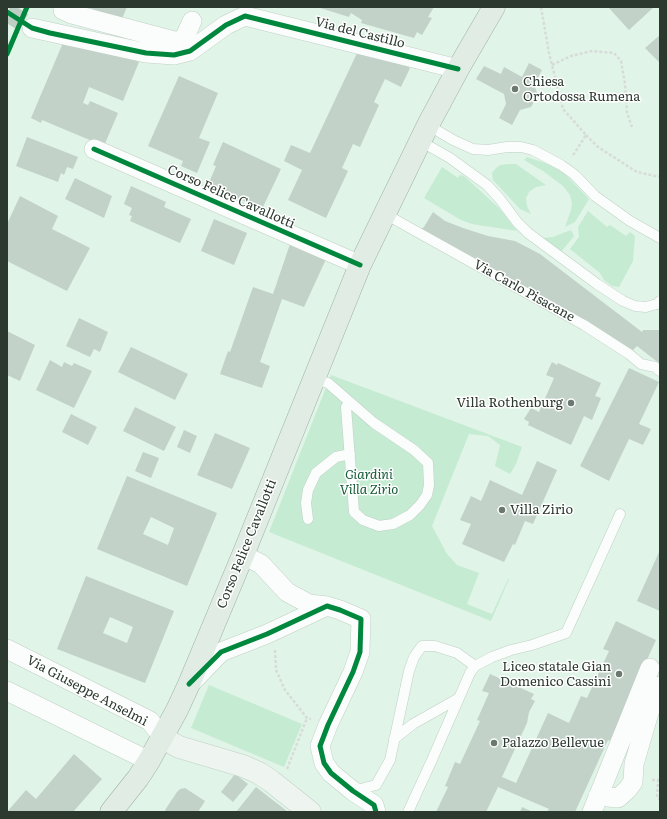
<!DOCTYPE html>
<style>
body{margin:0}
#map{position:relative;width:667px;height:819px;overflow:hidden;background:#e0f4e7;font-family:Literata,serif}
canvas{display:block}
.frame{position:absolute;inset:0;border:8px solid #2b392f;pointer-events:none}
</style>
<div id="map">
<canvas width="667" height="819"></canvas>
<div class="frame"></div>
</div>
<script>
const c = document.querySelector('canvas').getContext('2d');
c.lineJoin = 'round';
function paint(path, color) {
  c.fillStyle = color;
  c.fill(path, 'evenodd');
}
function poly(rows) {
  const path = new Path2D();
  for (const r of rows) {
    path.moveTo(r[0], r[1]);
    for (let i = 2; i < r.length; i += 2) path.lineTo(r[i], r[i + 1]);
  }
  return path;
}
function strokePath(path, color, width, dash) {
  c.strokeStyle = color;
  c.lineWidth = width;
  c.lineCap = dash ? 'butt' : 'round';
  c.setLineDash(dash || []);
  c.stroke(path);
}
function drawText(font, color, halo, rows, align = 'center') {
  c.font = font + ' Literata,serif';
  c.lineWidth = 3;
  c.setLineDash([]);
  c.textBaseline = 'middle';
  c.strokeStyle = halo;
  c.fillStyle = color;
  for (const [text, x, y, turn = 0] of rows) {
    c.save();
    c.translate(x, y);
    c.rotate((+turn || 0) * Math.PI / 180);
    c.textAlign = isNaN(turn) ? turn : align;
    if (halo) c.strokeText(text, 0, 0);
    c.fillText(text, 0, 0);
    c.restore();
  }
}
paint(poly([
 [527,157,554,166,563,172,589,199,575,222,565,227,571,210,572,203,570,195,563,186,543,171,524,160],
 [509,164,516,164,546,185,536,187,529,192,526,198,527,206,531,214,520,209,493,180,492,173,496,168,500,165],
 [442,167,458,178,460,175,464,176,500,209,517,231,472,224,461,220,424,198],
 [588,211,607,227,610,225,626,236,630,232,635,236,633,261,619,287,612,286,604,280,600,273,570,249,579,237,578,227],
 [571,230,574,236,561,252,541,238,553,237],
 [331,375,522,447,516,464,510,474,495,466,500,445,488,436,469,434,432,526,447,554,457,565,479,573,467,604,492,614,508,579,509,579,491,621,269,532],
 [209,685,302,724,284,767,191,728]
]), '#c5ebd2');
paint(poly([
 [88,7,127,7,121,21],
 [317,7,434,7,428,17,432,18,422,35,417,32,414,38,361,23,362,20,351,13,349,17],
 [608,7,654,7,629,30],
 [660,35,660,63,645,48],
 [65,38,98,45,139,62,123,101,89,87,83,103,88,105,90,101,118,113,104,146,42,120,41,123,31,118],
 [358,51,406,65,410,68,401,87,385,79,374,102,379,105,360,147,353,144,342,168,348,171,326,218,288,200,302,170,284,161,291,145,310,153],
 [529,63,542,70,534,85,538,95,531,107,520,110,512,125,499,118,506,104,504,94,476,79,484,66,501,74,504,67,522,77],
 [179,76,218,93,199,138,210,142,197,173,181,166,183,161,148,146],
 [27,137,78,157,73,169,67,167,64,175,61,173,58,182,16,166],
 [223,142,281,169,263,207,249,201,248,203,208,185,216,166,213,165],
 [75,178,112,196,104,218,65,199],
 [131,186,166,202,164,207,191,219,180,243,130,221,132,216,129,215,132,208,124,204],
 [20,196,58,216,52,229,90,248,67,291,7,261,7,224],
 [433,212,445,221,463,228,488,236,515,241,540,254,642,332,643,330,660,330,660,364,637,346,632,351,421,229,424,227],
 [214,219,247,233,234,265,201,251],
 [290,244,327,257,304,307,282,299,260,362,270,366,262,388,220,374,228,351,230,352,253,287,273,294],
 [79,318,108,332,100,352,94,349,90,357,66,346],
 [7,331,35,345,20,381,7,375],
 [131,347,188,374,175,400,118,372],
 [50,360,62,367,64,362,72,366,74,363,92,371,74,408,36,390],
 [552,362,557,365,558,363,601,383,595,396,601,398,592,420,584,416,571,445,528,425,529,422,524,419,531,408,539,412,554,378,546,375],
 [629,368,659,382,639,424,651,429,643,445,629,439,609,481,580,466],
 [135,407,176,427,164,451,123,431],
 [71,414,97,427,88,445,62,432],
 [184,430,197,436,190,453,177,447],
 [215,433,250,448,232,489,197,475],
 [143,452,159,458,151,478,135,471],
 [537,461,557,470,533,524,525,521,515,545,513,544,504,562,462,544,471,524,460,520,471,496,481,501,490,480,522,495],
 [127,476,217,513,187,586,97,549],
 [151,517,174,528,168,545,143,534],
 [660,550,660,611,637,601],
 [86,576,174,611,145,683,57,649],
 [110,617,133,627,127,643,103,633],
 [616,621,656,640,610,741,608,740,575,812,547,812,549,809,498,787,486,812,436,812,448,787,445,786,455,762,460,764,480,721,477,720,489,693,482,691,490,674,534,694,531,699,535,701,529,712,527,723,502,777,516,783,548,713,569,723,581,696,587,698,609,651,603,649],
 [74,754,102,779,73,812,7,812,26,790,36,799],
 [235,774,248,784,233,802,221,792],
 [256,787,283,808,288,812,236,812],
 [185,788,205,801,198,812,167,812,165,810,177,792,180,789],
 [522,807,533,812,520,812]
]), '#c2d2c8');
strokePath(poly([
 [7,12,32,28]
]), '#bccfc2', 19, [19, 10]);
const lane = poly([
 [428,125,453,140,473,149,488,150,507,147,521,147,533,150,561,165,575,175,595,196,630,221,660,238],
 [420,141,450,158,487,185,499,198,517,222,528,233,597,284,623,301,635,306,646,307,657,304,660,301],
 [385,214,584,325,629,354,641,364,655,367,660,371],
 [314,379,328,383,374,423,414,450,428,463,429,485,427,495,420,505,410,515,393,524,379,526,363,520,354,512,346,407,350,402],
 [308,519,306,503,308,490,316,473,336,457,350,454],
 [394,739,413,724,459,698,470,673,475,666,492,657,511,650,532,645,566,633,620,514],
 [353,791,376,785,390,760,409,671,414,657,422,646,435,646,457,653,475,666],
 [408,812,431,762,459,698]
]);
const street = poly([
 [63,7,63,10,72,14,178,42,185,37,192,21],
 [32,28,146,53,174,55,190,51,226,25,245,16,458,69],
 [94,149,360,265],
 [243,555,261,564,287,592,309,604,327,606],
 [7,649,150,721,163,738],
 [192,682,221,652,267,634,327,606,340,610,361,619,360,652,353,672,328,725,320,746,324,763,331,773,353,791,374,805,376,812],
 [7,691,149,761],
 [598,796,618,798,627,790,633,782,634,764,651,706,660,686],
 [592,812,650,668]
]);
const secondary = poly([
 [163,738,179,747,243,766,259,773,271,781,310,812]
]);
const primary = poly([
 [111,812,138,778,149,761,177,710,189,684,243,555,360,265,428,125,458,69,494,7]
]);
strokePath(lane, '#c0d0c6', 11);
strokePath(street, '#c0d0c6', 20);
strokePath(secondary, '#c0d0c6', 23);
strokePath(primary, '#9db3a5', 23);
strokePath(poly([
 [541,7,549,53,563,109,586,135,572,157],
 [552,65,571,56,592,51,614,53,621,61,625,84,627,113,632,127],
 [586,135,598,147,637,172,660,177],
 [275,650,276,670,285,690,307,718,311,719],
 [287,769,307,718],
 [652,780,658,780,657,798,660,799]
]), '#d7dcd9', 2.5, [3, 2]);
strokePath(lane, '#fafdfb', 10);
strokePath(street, '#fafdfb', 19);
strokePath(secondary, '#eef4f0', 22);
strokePath(primary, '#e1ece5', 22);
strokePath(poly([
 [7,12,32,28,50,33,146,53,174,55,190,51,226,25,245,16,458,69],
 [7,54,27,7],
 [94,149,360,265],
 [189,684,221,652,267,634,327,606,340,610,361,619,360,652,353,672,328,725,320,746,324,763,331,773,353,791,374,805,376,812]
]), '#00873e', 5);
for (const [x, y, r, color] of [
 [515,89,4,"#6a7a6f"],
 [571,403,4,"#6a7a6f"],
 [502,510,4,"#6a7a6f"],
 [619,674,4,"#6a7a6f"],
 [494,743,4,"#6a7a6f"]
]) {
  const dot = new Path2D();
  dot.arc(x, y, r, 0, 2 * Math.PI);
  c.fillStyle = color;
  c.fill(dot);
  strokePath(dot, '#fff', 1.5);
}
drawText('13px', '#2b392f', '#fff', [
 ["Via del Castillo",360,33,14],
 ["Corso Felice Cavallotti",231,197,24],
 ["Via Carlo Pisacane",524,291,29],
 ["Corso Felice Cavallotti",247,544,-68],
 ["Via Giuseppe Anselmi",87,691,28]
]);
drawText('13px', '#2b392f', '#fff', [
 ["Chiesa",523,82],
 ["Ortodossa Rumena",523,97],
 ["Villa Rothenburg",563,403,"right"],
 ["Villa Zirio",510,510],
 ["Liceo statale Gian",611,667,"right"],
 ["Domenico Cassini",611,682,"right"],
 ["Palazzo Bellevue",502,743]
], 'left');
drawText('italic 13px', '#155b37', '#fff', [
 ["Giardini",369,475],
 ["Villa Zirio",369,490]
]);
</script>
